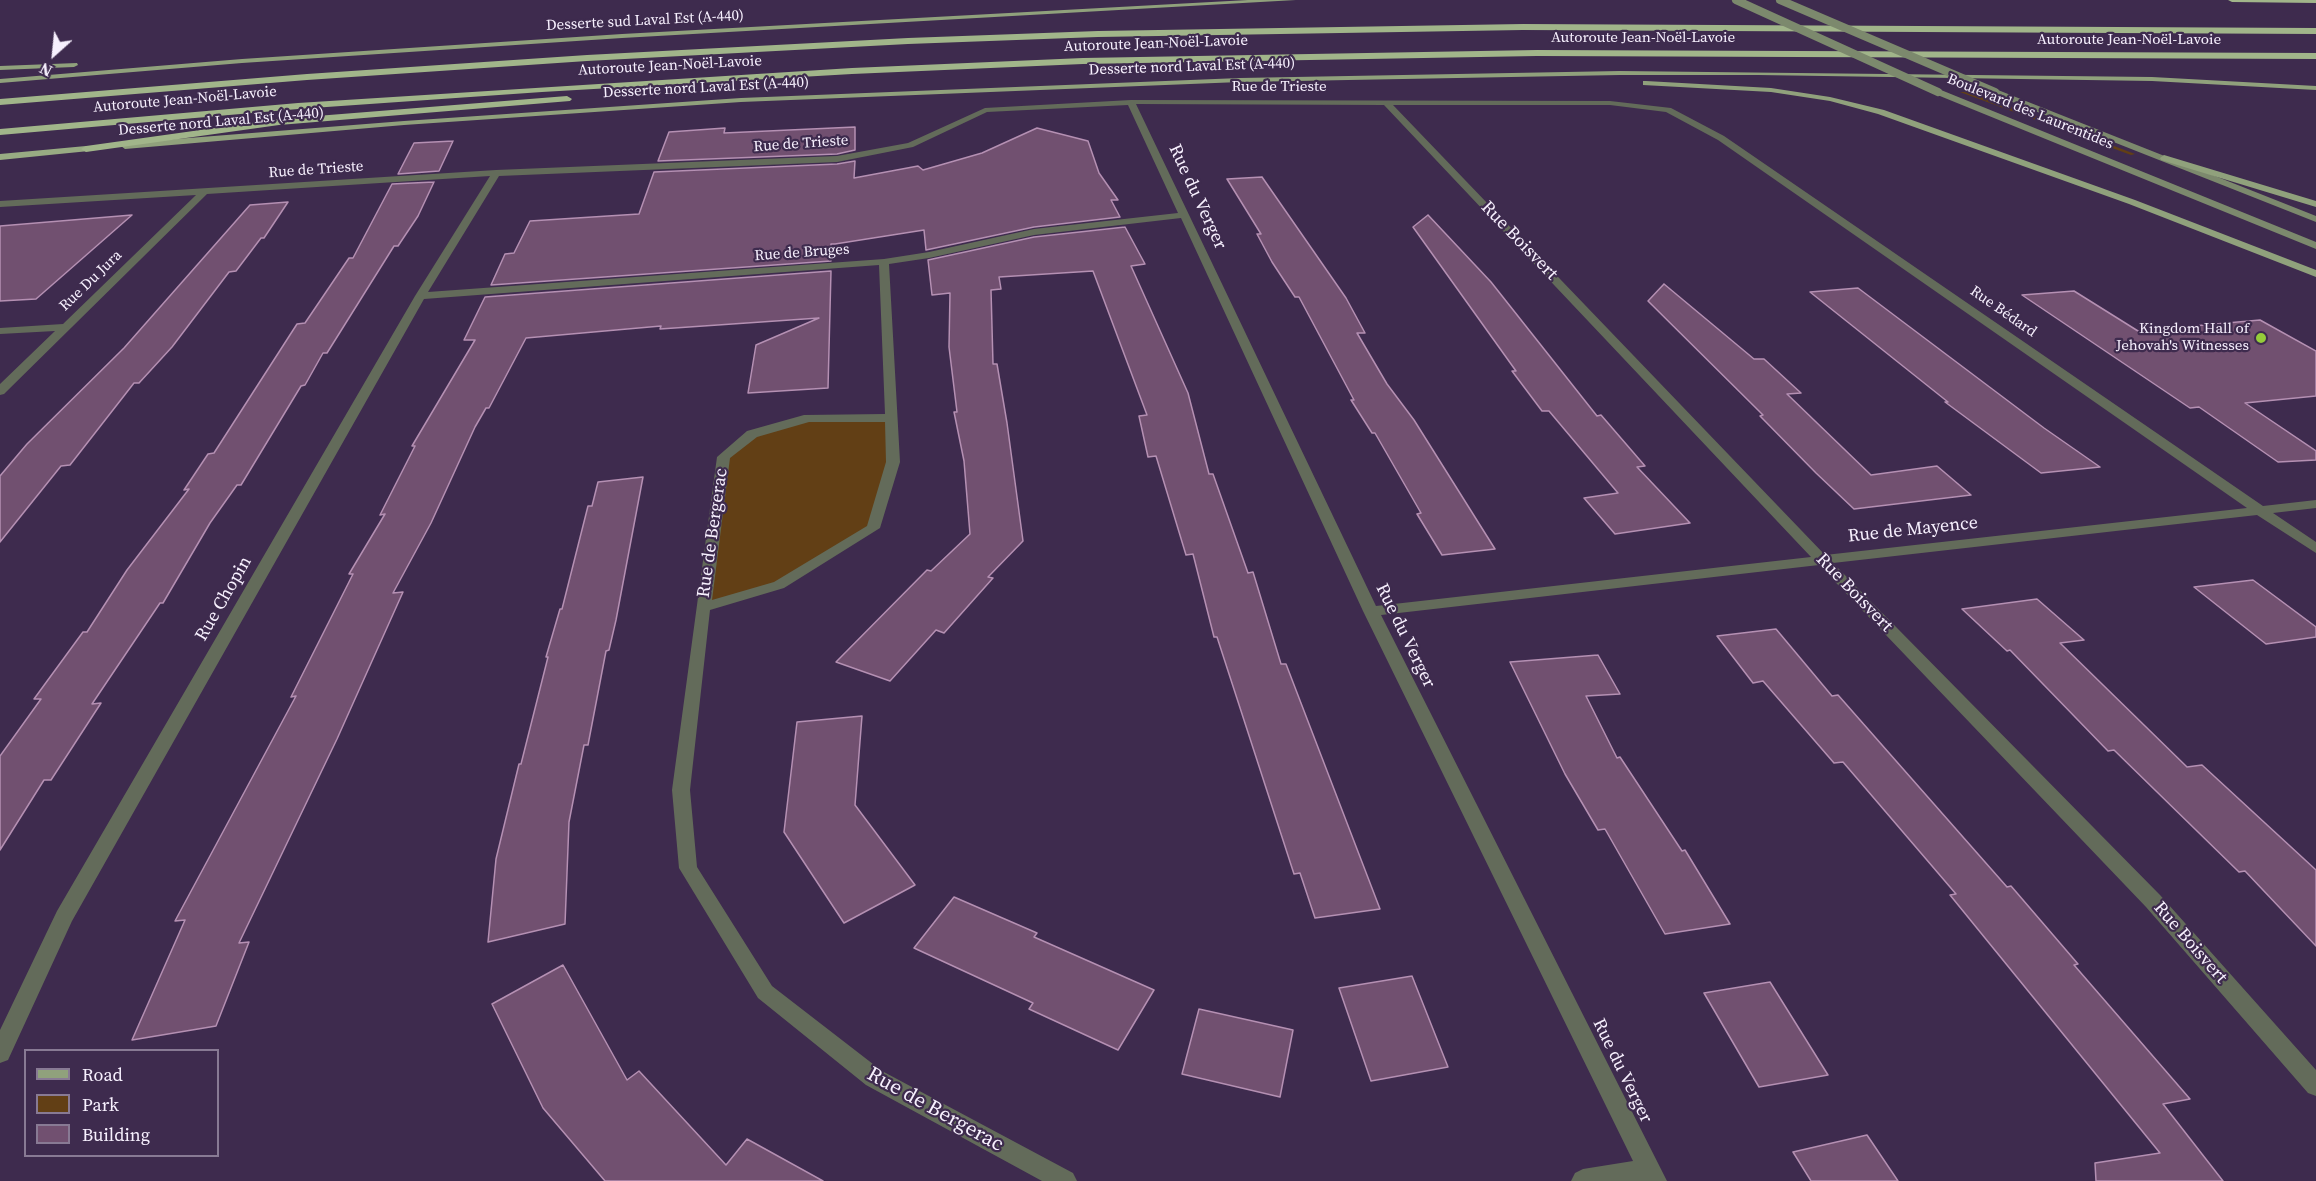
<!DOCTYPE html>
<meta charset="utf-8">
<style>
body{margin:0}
#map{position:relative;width:2316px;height:1181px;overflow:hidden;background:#3e2b4e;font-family:"Source Serif 4",serif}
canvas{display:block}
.legend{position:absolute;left:24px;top:1049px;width:195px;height:108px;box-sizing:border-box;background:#3e2b4e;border:2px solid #887a94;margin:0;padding:8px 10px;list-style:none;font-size:18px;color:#f7f0fe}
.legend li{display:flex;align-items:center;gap:12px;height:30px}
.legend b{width:30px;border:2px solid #887a94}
.north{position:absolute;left:24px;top:24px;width:60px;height:60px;-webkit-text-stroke:4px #3e2b4e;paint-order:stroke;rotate:207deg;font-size:16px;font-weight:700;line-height:24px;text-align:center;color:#f7f0fe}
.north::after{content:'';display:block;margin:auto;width:21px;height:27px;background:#f7f0fe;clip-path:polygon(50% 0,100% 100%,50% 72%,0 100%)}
</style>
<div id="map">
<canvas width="2316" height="1181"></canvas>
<ul class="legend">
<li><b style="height:8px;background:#90a17c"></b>Road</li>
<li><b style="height:16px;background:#623f15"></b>Park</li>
<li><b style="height:16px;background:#715070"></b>Building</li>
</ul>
<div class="north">N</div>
</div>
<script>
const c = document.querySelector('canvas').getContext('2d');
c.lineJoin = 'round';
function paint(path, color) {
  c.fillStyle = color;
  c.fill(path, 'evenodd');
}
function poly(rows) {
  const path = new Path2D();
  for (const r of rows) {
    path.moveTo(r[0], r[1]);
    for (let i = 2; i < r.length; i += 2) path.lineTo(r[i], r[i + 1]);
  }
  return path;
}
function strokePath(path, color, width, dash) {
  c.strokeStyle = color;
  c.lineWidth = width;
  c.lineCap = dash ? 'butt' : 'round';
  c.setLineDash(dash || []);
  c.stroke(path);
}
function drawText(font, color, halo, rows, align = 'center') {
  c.font = font + ' "Source Serif 4",serif';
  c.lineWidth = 4.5;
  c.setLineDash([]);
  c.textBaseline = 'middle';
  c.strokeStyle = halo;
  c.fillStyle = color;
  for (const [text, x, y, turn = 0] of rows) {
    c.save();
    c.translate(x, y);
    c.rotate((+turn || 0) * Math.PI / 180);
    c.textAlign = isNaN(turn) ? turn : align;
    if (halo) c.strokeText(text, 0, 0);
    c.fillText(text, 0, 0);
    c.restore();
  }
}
paint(poly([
 [1960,92,1973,92,2135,154,2131,155],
 [808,418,892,418,893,462,873,528,779,585,703,607,724,457,752,434]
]), '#623f15');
const building = poly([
 [855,127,855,150,837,154,658,161,669,132,725,128,724,133,855,127],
 [1037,128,1088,141,1099,173,1118,200,1111,200,1120,217,1034,227,926,250,924,230,835,244,831,244,831,261,491,285,505,254,514,253,530,221,639,214,654,172,837,164,855,161,854,178,918,166,923,170,982,153,1037,128],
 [453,141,439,171,398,174,414,143,453,141],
 [1262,177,1346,298,1365,333,1357,333,1387,384,1414,420,1495,549,1442,555,1417,514,1421,513,1375,433,1372,433,1351,400,1354,400,1299,297,1295,297,1272,262,1257,234,1261,234,1227,179,1262,177],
 [434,182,418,216,398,246,394,246,327,353,323,353,305,385,301,386,241,485,237,485,210,523,163,603,160,603,92,704,101,703,51,780,44,780,0,850,0,756,41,699,34,699,83,632,87,632,127,570,189,489,184,490,208,454,214,453,297,324,305,323,349,258,353,258,392,184,434,182],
 [288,202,264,238,261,238,236,271,229,272,172,347,139,383,134,383,70,465,61,466,0,542,0,476,27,444,124,348,250,205,288,202],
 [132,215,36,299,0,301,0,226,132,215],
 [1428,215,1491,282,1597,416,1601,415,1645,466,1637,467,1690,523,1615,534,1584,498,1618,493,1549,411,1542,411,1512,371,1516,371,1413,227,1428,215],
 [1125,227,1145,264,1131,266,1188,393,1209,474,1213,474,1248,573,1253,572,1281,664,1286,664,1380,909,1315,918,1300,873,1294,874,1217,637,1214,637,1193,554,1186,555,1156,456,1148,457,1139,416,1147,415,1093,271,999,277,1001,289,991,290,993,364,997,364,1007,423,1023,541,988,577,993,578,944,633,936,630,890,681,836,662,927,570,931,571,970,534,964,461,954,412,957,412,949,347,950,293,932,295,928,260,1034,237,1125,227],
 [831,271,828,388,748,393,756,345,819,318,660,329,661,326,526,338,489,408,486,408,475,427,431,523,393,593,403,592,337,739,239,943,249,942,216,1026,132,1040,185,920,175,921,296,696,291,697,353,574,349,574,385,514,380,515,415,446,412,446,475,340,464,340,485,297,831,271],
 [1664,284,1754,359,1764,359,1801,393,1787,394,1871,475,1937,466,1971,495,1854,509,1816,473,1760,416,1763,415,1648,301,1664,284],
 [1858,288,2044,428,2100,467,2041,473,1945,402,1948,402,1810,292,1858,288],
 [2074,291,2138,331,2260,320,2316,351,2316,396,2245,403,2316,451,2316,460,2278,462,2199,407,2190,408,2022,295,2074,291],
 [643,477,616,620,609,650,606,651,588,745,584,745,569,822,565,924,488,942,496,859,519,764,521,764,548,657,546,657,560,609,562,609,588,506,592,506,598,482,643,477],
 [2253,580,2316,627,2316,637,2266,644,2194,587,2253,580],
 [2037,599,2084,640,2060,643,2187,767,2202,765,2316,870,2316,946,2245,871,2239,872,2114,750,2108,751,2010,650,2007,651,1962,609,2037,599],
 [1776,629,1832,696,1838,695,2007,887,2011,886,2078,964,2074,965,2190,1099,2163,1104,2223,1181,2096,1181,2095,1163,2160,1153,1950,895,1956,894,1843,762,1834,763,1763,681,1753,683,1717,636,1776,629],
 [1598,655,1620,694,1586,696,1617,758,1620,757,1682,851,1685,850,1730,924,1665,934,1605,829,1598,830,1565,774,1510,662,1598,655],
 [862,716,855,805,915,885,844,923,784,832,797,722,862,716],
 [954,897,1037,933,1034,937,1154,990,1118,1050,1029,1009,1033,1003,914,948,954,897],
 [563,965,627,1080,639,1071,726,1165,747,1139,823,1181,605,1181,543,1108,492,1004,563,965],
 [1412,976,1448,1067,1371,1081,1339,988,1412,976],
 [1770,982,1828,1075,1759,1087,1704,993,1770,982],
 [1199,1009,1293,1030,1280,1097,1182,1074,1199,1009],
 [1867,1135,1898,1181,1811,1181,1793,1152,1867,1135]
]);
paint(building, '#715070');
strokePath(building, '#b590b3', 1.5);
paint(poly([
 [1131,100,1610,101,1671,108,1724,136,2263,506,2316,500,2316,508,2273,513,2316,542,2316,553,2257,515,1833,563,2160,895,2316,1070,2316,1096,2308,1093,2146,907,1819,565,1381,615,1667,1181,1571,1181,1575,1173,1583,1169,1633,1161,1363,611,1181,218,1034,235,929,258,889,264,900,462,880,528,784,588,710,610,690,790,697,867,772,986,882,1071,1073,1173,1077,1181,1042,1181,866,1085,758,998,679,868,672,790,717,457,747,431,804,415,885,414,879,265,424,299,72,921,8,1060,0,1063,0,1030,57,911,415,296,490,176,207,194,4,394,0,395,0,384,55,331,0,334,0,328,63,324,196,195,0,207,0,201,496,170,837,156,908,143,985,108,1131,100],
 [1136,104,1384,105,1811,557,1376,606,1136,104],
 [1128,105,1178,213,1034,229,929,252,884,259,428,292,499,176,837,162,913,147,987,112,1128,105],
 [1393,105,1610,105,1666,112,1718,140,2247,508,1825,555,1393,105],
 [809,422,885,422,886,462,867,526,774,582,712,600,730,458,757,437,809,422]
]), '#636b5a');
paint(poly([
 [1935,90,1941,90,2316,242,2316,249,1935,94,1935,90],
 [1992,90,1998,90,2316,216,2316,222,1992,94,1992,90]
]), '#7c896d');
paint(poly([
 [1248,0,1296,0,622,38,242,63,0,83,0,79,242,59,622,34,1248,0],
 [77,63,78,65,74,67,0,70,0,66,77,63],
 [1620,71,2152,77,2316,86,2316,90,2152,81,1758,75,1620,75,1240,82,741,102,404,125,125,149,121,146,125,143,404,121,741,98,1240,78,1620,71],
 [1646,81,1771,88,1830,97,1884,110,2135,200,2316,270,2316,277,2129,204,1878,114,1830,101,1771,92,1643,85,1643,81,1646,81],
 [2164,155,2316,201,2316,207,2161,160,2160,158,2164,155]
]), '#90a17c');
paint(poly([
 [86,146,91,149,89,151,0,160,0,154,86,146]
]), '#98ab83');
paint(poly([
 [2228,0,2316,0,2316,3,2232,2,2228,0],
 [1523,24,2316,28,2316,34,1523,30,1098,37,908,44,587,61,307,80,0,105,0,99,307,74,587,55,908,38,1098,31,1523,24],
 [1537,50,2316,53,2316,59,1537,56,1083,64,852,74,542,92,298,109,0,135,0,129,298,103,852,68,1083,58,1537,50],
 [567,96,572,99,570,101,279,125,86,152,81,149,86,146,279,119,567,96]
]), '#a1b58a');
strokePath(poly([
 [1736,0,1938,92],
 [1780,0,1995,92]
]), '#7c896d', 8);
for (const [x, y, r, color] of [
 [2261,338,6,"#95cc3a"]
]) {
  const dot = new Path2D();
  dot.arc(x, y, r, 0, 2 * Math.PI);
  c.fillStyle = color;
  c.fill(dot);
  strokePath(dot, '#3e2b4e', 2);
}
drawText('15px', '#f7f0fe', '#3e2b4e', [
 ["Desserte sud Laval Est (A-440)",645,21,-3],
 ["Autoroute Jean-Noël-Lavoie",1643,38],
 ["Autoroute Jean-Noël-Lavoie",2129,40],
 ["Autoroute Jean-Noël-Lavoie",1156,44,-2],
 ["Autoroute Jean-Noël-Lavoie",670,66,-3],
 ["Desserte nord Laval Est (A-440)",1192,67,-2],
 ["Rue de Trieste",1279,87],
 ["Desserte nord Laval Est (A-440)",706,88,-3],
 ["Autoroute Jean-Noël-Lavoie",185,100,-5],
 ["Boulevard des Laurentides",2030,112,22],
 ["Desserte nord Laval Est (A-440)",221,122,-5],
 ["Rue de Trieste",801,144,-4],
 ["Rue de Trieste",316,170,-4],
 ["Rue de Bruges",802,253,-4],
 ["Rue Du Jura",91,281,-44],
 ["Rue Bédard",2003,312,35]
]);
drawText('15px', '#f7f0fe', '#3e2b4e', [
 ["Kingdom Hall of",2249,329],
 ["Jehovah's Witnesses",2249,346]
], 'right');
drawText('18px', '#f7f0fe', '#3e2b4e', [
 ["Rue du Verger",1197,197,65],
 ["Rue Boisvert",1519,241,46],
 ["Rue de Mayence",1913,530,-6],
 ["Rue de Bergerac",713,533,-82],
 ["Rue Boisvert",1854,593,46],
 ["Rue Chopin",224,599,-60],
 ["Rue du Verger",1405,636,64],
 ["Rue Boisvert",2190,943,49],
 ["Rue du Verger",1622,1071,64]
]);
drawText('21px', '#f7f0fe', '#3e2b4e', [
 ["Rue de Bergerac",935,1110,29]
]);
</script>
